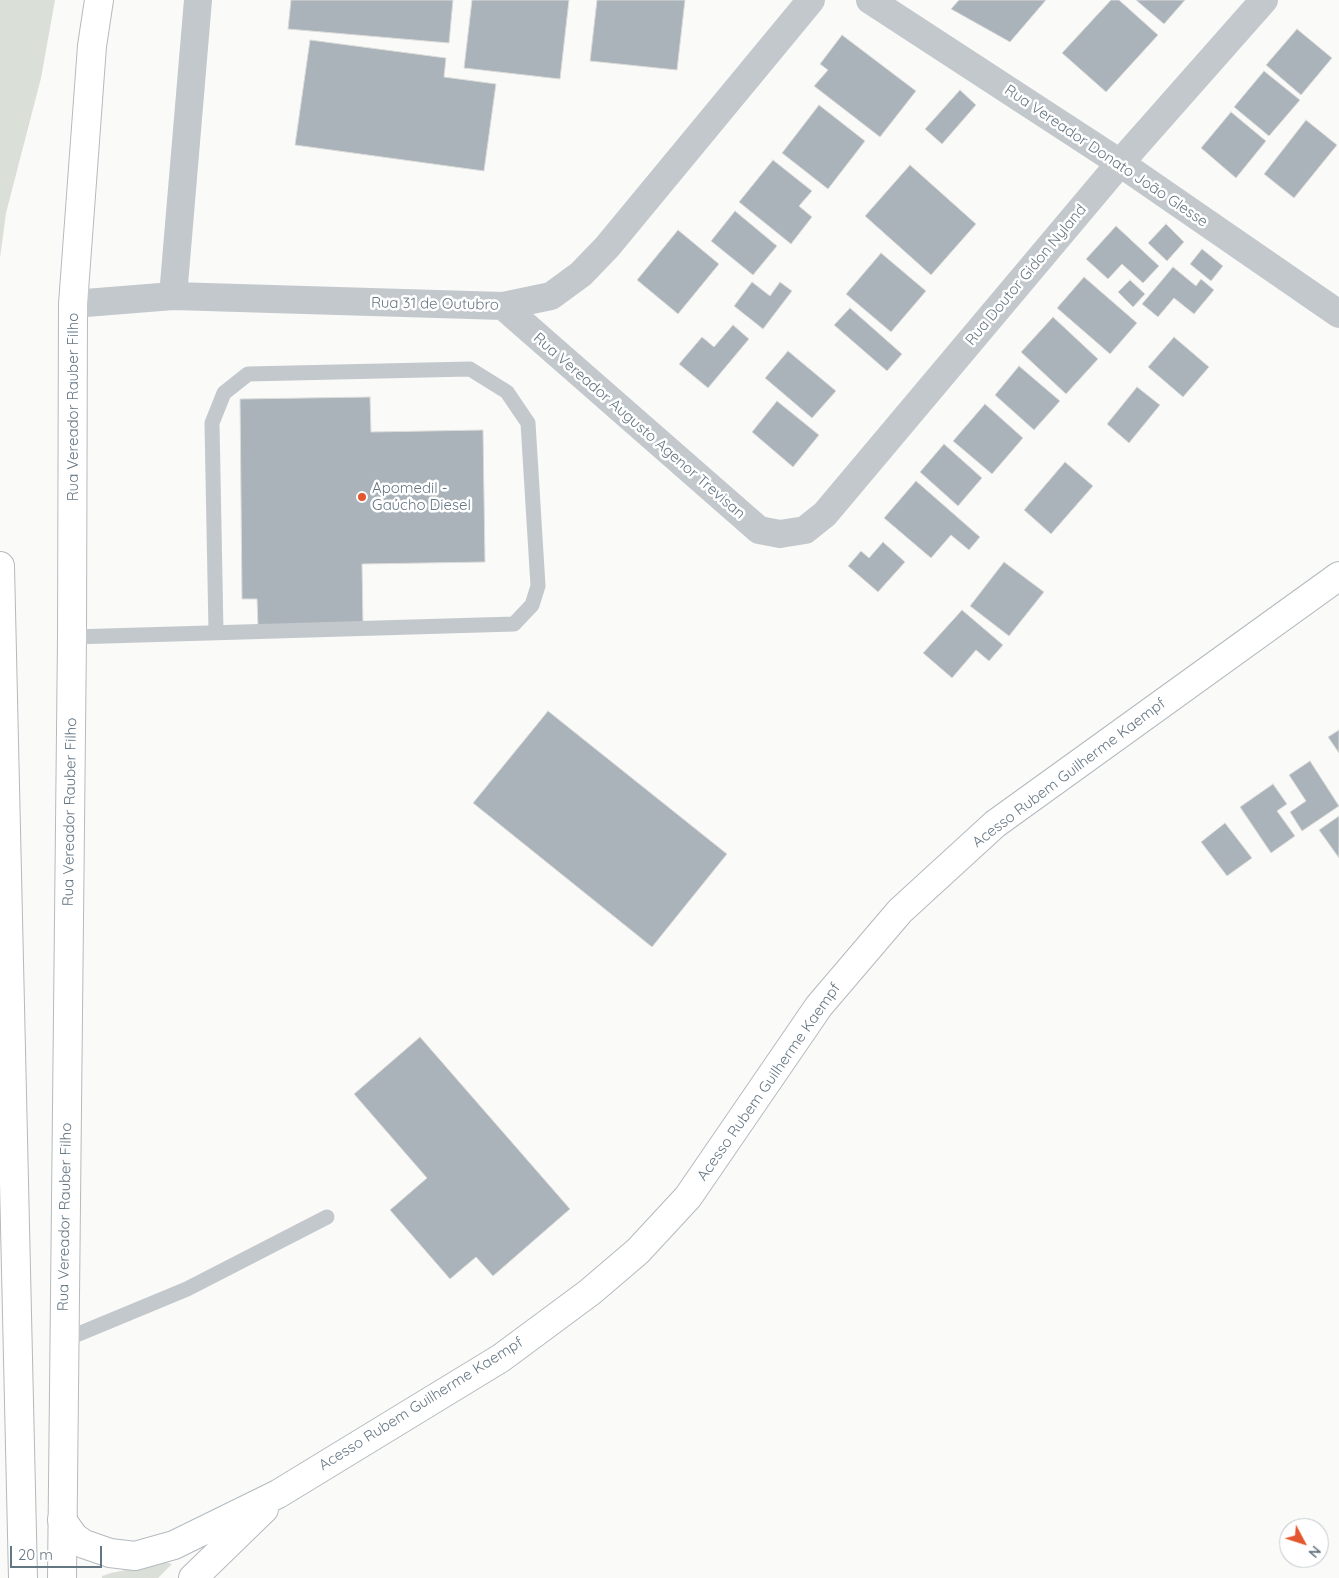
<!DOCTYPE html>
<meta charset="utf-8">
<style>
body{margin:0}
#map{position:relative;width:1339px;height:1578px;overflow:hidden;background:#fafaf8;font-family:Quicksand,sans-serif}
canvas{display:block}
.north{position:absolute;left:1279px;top:1518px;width:50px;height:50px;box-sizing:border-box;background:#fff;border:1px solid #c1c8cd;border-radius:50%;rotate:130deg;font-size:14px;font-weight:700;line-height:20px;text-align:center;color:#657683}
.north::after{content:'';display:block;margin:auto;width:18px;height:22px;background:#e4572e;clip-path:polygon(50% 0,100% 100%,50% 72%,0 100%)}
.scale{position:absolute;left:10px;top:1546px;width:92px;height:22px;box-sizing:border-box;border:2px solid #657683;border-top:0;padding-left:6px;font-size:15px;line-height:18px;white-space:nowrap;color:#657683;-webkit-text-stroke:4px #fff;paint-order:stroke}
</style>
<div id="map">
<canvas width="1339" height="1578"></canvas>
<div class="north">N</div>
<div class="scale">20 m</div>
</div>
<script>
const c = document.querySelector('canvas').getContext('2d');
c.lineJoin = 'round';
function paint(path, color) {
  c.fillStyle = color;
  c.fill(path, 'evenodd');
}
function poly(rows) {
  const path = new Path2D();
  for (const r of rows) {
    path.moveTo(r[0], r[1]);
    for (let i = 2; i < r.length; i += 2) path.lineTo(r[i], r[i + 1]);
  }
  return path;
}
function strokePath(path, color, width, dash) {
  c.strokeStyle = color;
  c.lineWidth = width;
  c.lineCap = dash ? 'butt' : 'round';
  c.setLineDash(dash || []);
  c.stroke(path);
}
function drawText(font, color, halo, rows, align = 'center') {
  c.font = font + ' Quicksand,sans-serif';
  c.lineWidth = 5;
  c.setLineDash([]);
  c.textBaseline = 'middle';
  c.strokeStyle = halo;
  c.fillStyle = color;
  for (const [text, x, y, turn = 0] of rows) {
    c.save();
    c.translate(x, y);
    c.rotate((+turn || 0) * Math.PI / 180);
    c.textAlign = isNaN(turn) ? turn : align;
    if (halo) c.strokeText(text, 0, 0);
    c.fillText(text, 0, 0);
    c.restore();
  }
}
paint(poly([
 [0,0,55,0,41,78,6,213,0,258],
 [165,1562,172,1564,158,1578,102,1578,102,1576,111,1573]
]), '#dadfd7');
const building = poly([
 [291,0,453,0,449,43,288,29,291,0],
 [472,0,569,0,560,79,464,68,472,0],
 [597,0,685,0,677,70,590,61,597,0],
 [959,0,1046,0,1010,42,951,9,959,0],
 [1111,0,1119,0,1158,35,1106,92,1062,53,1111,0],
 [1136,0,1185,0,1164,24,1136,0],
 [1297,29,1332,58,1301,95,1266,65,1297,29],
 [842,35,916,91,880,137,814,86,828,70,820,64,842,35],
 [310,40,446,58,444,77,496,84,484,171,295,145,310,40],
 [1264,71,1300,100,1269,136,1234,107,1264,71],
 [960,90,976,105,942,144,925,129,960,90],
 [819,105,865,141,828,189,782,153,819,105],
 [1231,112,1266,141,1236,178,1201,148,1231,112],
 [1306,120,1337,145,1294,198,1264,174,1306,120],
 [773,160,812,191,799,206,812,217,791,244,739,202,773,160],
 [910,165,976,224,931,275,865,216,910,165],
 [735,211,777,246,753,275,711,241,735,211],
 [1166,224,1184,242,1167,261,1148,243,1166,224],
 [1116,226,1159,266,1143,283,1122,264,1108,279,1086,259,1116,226],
 [678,230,719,264,678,314,637,280,678,230],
 [1202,249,1223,266,1211,281,1190,264,1202,249],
 [881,253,926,291,891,332,846,294,881,253],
 [1173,267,1196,286,1201,279,1214,290,1194,314,1174,298,1158,317,1142,304,1173,267],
 [1084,277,1137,323,1110,354,1057,308,1084,277],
 [1130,280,1145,294,1133,307,1118,292,1130,280],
 [752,282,770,296,780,282,792,291,763,329,734,306,752,282],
 [850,308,902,354,887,371,834,325,850,308],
 [1053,317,1098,359,1066,394,1021,352,1053,317],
 [733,325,749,339,708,388,679,364,702,337,714,347,733,325],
 [1174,337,1209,367,1183,397,1148,367,1174,337],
 [788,351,836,391,812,418,765,378,788,351],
 [1019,366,1060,401,1034,430,995,395,1019,366],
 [1137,387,1160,405,1129,443,1107,424,1137,387],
 [370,397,371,432,483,430,485,562,362,564,363,624,258,626,257,599,242,599,240,399,370,397],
 [777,401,819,435,793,467,752,432,777,401],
 [985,404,1023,438,992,474,953,441,985,404],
 [944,444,982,478,958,506,920,472,944,444],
 [1065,462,1093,486,1051,534,1024,510,1065,462],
 [916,481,980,537,969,550,951,535,931,558,884,518,916,481],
 [883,542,905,562,878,592,848,566,861,551,869,558,883,542],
 [1004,562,1044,592,1009,636,970,606,1004,562],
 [962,610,1003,645,989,661,976,650,952,678,923,653,962,610],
 [548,711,727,854,652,947,473,803,548,711],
 [1339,730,1339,753,1328,737,1339,730],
 [1310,761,1339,806,1302,831,1290,812,1306,801,1289,775,1310,761],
 [1273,784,1287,804,1277,811,1295,836,1271,853,1240,807,1273,784],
 [1339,816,1339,858,1319,830,1339,816],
 [1225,823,1252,858,1227,876,1201,842,1225,823],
 [420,1037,570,1209,493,1276,476,1257,450,1279,390,1210,427,1178,354,1094,420,1037]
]);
paint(building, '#aab3b9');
strokePath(building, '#dcdcda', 1);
const secondary = poly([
 [62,1520,74,1537,84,1544,110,1553,135,1556,174,1545,278,1494,501,1358,590,1292,638,1251,688,1197,819,1006,900,911,995,824,1339,576],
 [193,1578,264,1509]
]);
const primary = poly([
 [62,1578,72,637,73,304,92,46,99,0]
]);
const highway = poly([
 [0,566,23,1578]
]);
strokePath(secondary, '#b3babf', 30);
strokePath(primary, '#b5babe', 30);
strokePath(highway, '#b4b9bd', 30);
strokePath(poly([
 [72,637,514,624,532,605,538,586,528,423,507,392,470,369,248,374,224,393,212,423,216,632],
 [64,1340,187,1289,327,1217]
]), '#c3c8cc', 15);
strokePath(poly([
 [870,0,1120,163,1339,314],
 [173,296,198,0],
 [73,304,173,296,503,306,551,296,581,274,607,247,811,0],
 [503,306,759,530,780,534,805,530,825,514,1120,163,1264,0]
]), '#c3c8cc', 28);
strokePath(secondary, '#fff', 28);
strokePath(primary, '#fff', 28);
strokePath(highway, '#fff', 28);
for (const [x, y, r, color] of [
 [362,497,5,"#e4572e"]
]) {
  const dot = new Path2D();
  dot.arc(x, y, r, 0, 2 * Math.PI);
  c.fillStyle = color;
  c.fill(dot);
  strokePath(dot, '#fff', 2);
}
drawText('15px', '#657683', '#fff', [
 ["Rua Vereador Donato João Glesse",1106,156,34],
 ["Rua Doutor Gidon Nyland",1026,275,-50],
 ["Rua 31 de Outubro",435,304,1],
 ["Rua Vereador Rauber Filho",73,407,-90],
 ["Rua Vereador Augusto Agenor Trevisan",639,426,41],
 ["Acesso Rubem Guilherme Kaempf",1069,773,-37],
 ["Rua Vereador Rauber Filho",70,812,-89],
 ["Acesso Rubem Guilherme Kaempf",769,1082,-55],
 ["Rua Vereador Rauber Filho",65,1217,-89],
 ["Acesso Rubem Guilherme Kaempf",421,1404,-32]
]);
drawText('15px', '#657683', '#fff', [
 ["Apomedil -",372,488],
 ["Gaúcho Diesel",372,505]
], 'left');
</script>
